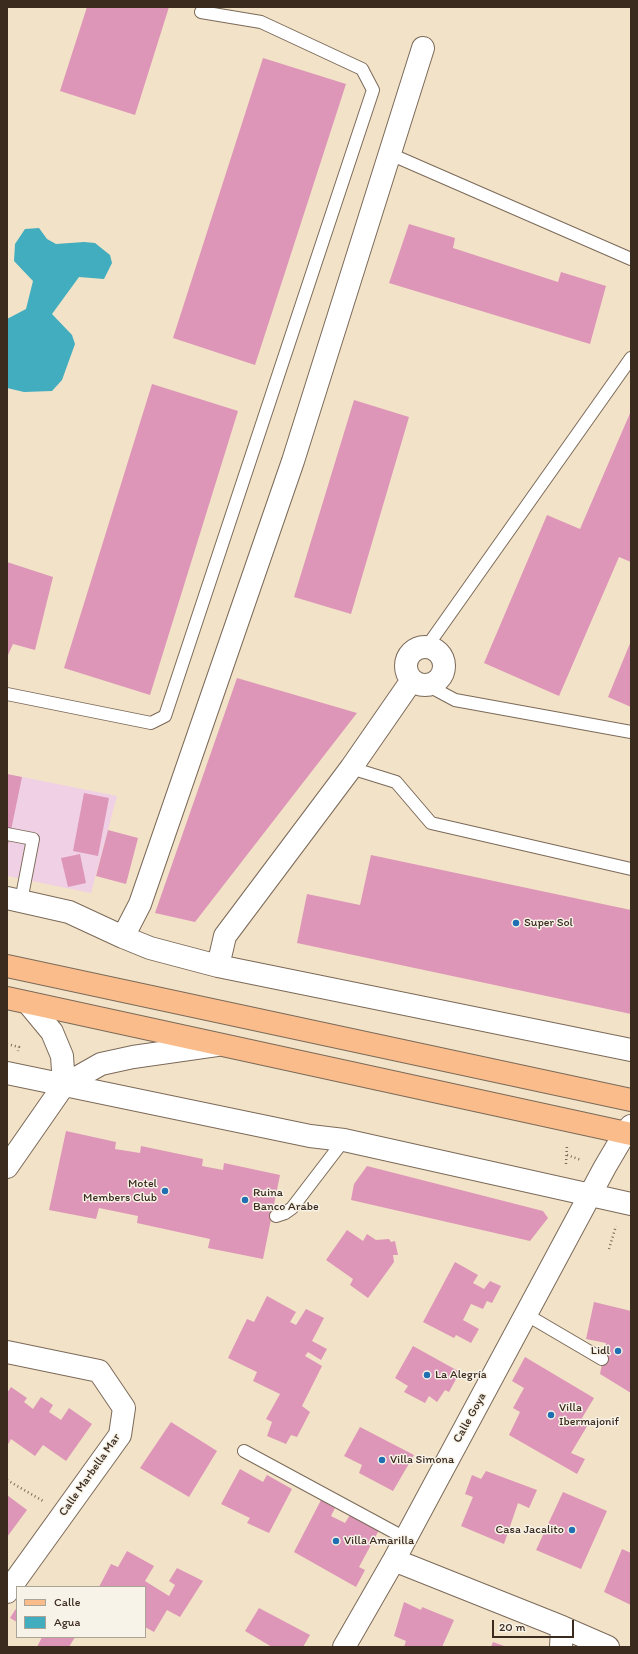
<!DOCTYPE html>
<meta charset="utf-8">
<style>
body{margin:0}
#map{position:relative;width:638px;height:1654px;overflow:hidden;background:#f2e2c7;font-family:Itim,sans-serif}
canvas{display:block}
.frame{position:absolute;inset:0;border:8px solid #3b2a1e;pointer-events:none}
.legend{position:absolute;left:16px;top:1586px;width:130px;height:52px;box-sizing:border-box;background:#f7f3e8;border:1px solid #aca397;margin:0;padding:5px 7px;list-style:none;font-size:12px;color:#3b2a1e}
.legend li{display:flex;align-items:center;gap:8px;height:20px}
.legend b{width:20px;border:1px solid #aca397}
.scale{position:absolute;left:492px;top:1620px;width:82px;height:18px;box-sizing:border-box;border:2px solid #3b2a1e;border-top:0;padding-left:5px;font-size:12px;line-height:14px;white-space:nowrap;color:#3b2a1e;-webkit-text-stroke:3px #f7f3e8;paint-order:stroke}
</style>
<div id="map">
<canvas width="638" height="1654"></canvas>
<div class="frame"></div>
<ul class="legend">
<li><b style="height:5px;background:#fabc8b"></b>Calle</li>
<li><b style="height:11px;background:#41adbf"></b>Agua</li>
</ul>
<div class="scale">20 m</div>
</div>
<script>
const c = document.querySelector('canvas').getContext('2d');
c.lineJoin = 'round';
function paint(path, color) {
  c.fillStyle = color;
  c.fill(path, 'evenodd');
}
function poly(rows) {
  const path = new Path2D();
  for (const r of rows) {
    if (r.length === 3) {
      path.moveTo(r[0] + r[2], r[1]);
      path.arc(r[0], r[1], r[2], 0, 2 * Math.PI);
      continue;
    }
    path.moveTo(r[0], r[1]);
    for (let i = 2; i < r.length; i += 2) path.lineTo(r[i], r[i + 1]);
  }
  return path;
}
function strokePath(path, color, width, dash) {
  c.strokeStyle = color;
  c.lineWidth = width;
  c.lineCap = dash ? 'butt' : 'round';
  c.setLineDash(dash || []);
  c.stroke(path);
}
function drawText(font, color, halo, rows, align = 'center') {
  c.font = font + ' Itim,sans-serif';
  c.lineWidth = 3;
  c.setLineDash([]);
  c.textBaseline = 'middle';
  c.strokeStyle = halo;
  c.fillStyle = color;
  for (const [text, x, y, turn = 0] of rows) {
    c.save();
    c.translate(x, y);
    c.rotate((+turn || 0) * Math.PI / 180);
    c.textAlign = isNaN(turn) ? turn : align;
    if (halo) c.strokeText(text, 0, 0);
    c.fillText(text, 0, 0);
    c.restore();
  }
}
paint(poly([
 [7,774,117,796,91,893,7,876]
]), '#f0d0e4');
paint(poly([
 [39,228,47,239,56,244,84,242,95,243,110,255,112,263,104,279,79,277,52,314,72,335,75,344,62,380,52,391,24,392,7,388,7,319,26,309,33,281,14,261,15,244,25,229]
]), '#41adbf');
paint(poly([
 [87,7,169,7,135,115,60,91],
 [263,58,346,84,255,365,173,338],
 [409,224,455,238,453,248,558,282,561,272,606,286,590,344,389,283],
 [152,384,238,411,150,695,64,668],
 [354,400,409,417,351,614,294,597],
 [631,411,631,562,619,557,559,696,484,663,547,515,580,529],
 [7,562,53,577,35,650,13,644,8,655,7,655],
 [631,641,631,707,608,697],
 [237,678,357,713,195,922,155,913],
 [7,774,22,777,8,845,7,845],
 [84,793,109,798,98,856,73,851],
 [108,830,138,838,126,884,96,876],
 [80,854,86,883,68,887,61,858],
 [371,855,631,910,631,1014,297,943,307,894,360,905],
 [66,1131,116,1142,115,1149,140,1153,141,1146,203,1159,202,1166,223,1170,224,1163,280,1175,263,1259,208,1248,210,1239,137,1223,138,1216,99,1208,96,1219,49,1210],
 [367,1166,543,1211,548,1218,530,1241,351,1200,354,1184],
 [347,1230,363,1241,367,1234,376,1240,389,1239,391,1242,395,1241,398,1255,393,1255,394,1262,368,1298,350,1285,353,1279,326,1260],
 [455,1262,478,1275,473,1283,484,1289,490,1281,501,1286,492,1303,487,1301,483,1309,471,1304,463,1320,479,1329,471,1343,456,1335,454,1338,423,1322],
 [267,1296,296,1312,290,1322,296,1325,306,1309,324,1318,312,1341,327,1349,321,1360,308,1352,305,1356,322,1366,302,1406,310,1412,297,1437,291,1435,286,1444,267,1436,272,1422,266,1419,280,1394,253,1381,257,1372,228,1358,247,1319,254,1322],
 [594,1302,631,1311,631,1393,600,1374,606,1343,586,1339],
 [413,1346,460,1372,449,1392,445,1390,437,1402,429,1396,425,1403,404,1392,408,1386,395,1378],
 [525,1357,594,1398,582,1418,589,1423,571,1453,585,1459,577,1474,509,1435,520,1412,513,1408,524,1388,512,1381],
 [11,1387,27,1398,24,1402,33,1409,41,1397,53,1405,49,1412,61,1420,69,1408,92,1424,66,1461,43,1445,35,1456,11,1439,7,1446,7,1393],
 [171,1422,217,1451,189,1497,140,1468],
 [360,1427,414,1455,393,1491,359,1473,362,1465,344,1456],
 [240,1469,263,1482,267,1475,292,1489,269,1533,247,1523,250,1518,221,1504],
 [486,1471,537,1490,529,1508,518,1503,504,1544,461,1526,473,1497,465,1494,472,1475,481,1479],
 [563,1492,607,1511,581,1569,536,1550],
 [7,1495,27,1510,7,1537],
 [321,1500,335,1508,331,1516,345,1523,350,1515,379,1530,359,1567,365,1570,356,1587,294,1552],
 [622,1549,631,1553,631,1605,604,1592],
 [127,1551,154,1566,145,1581,169,1596,175,1585,169,1581,177,1568,203,1581,180,1617,167,1610,154,1632,145,1627,145,1587,99,1587,111,1564,118,1567],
 [404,1602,421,1610,422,1607,454,1620,442,1647,404,1647,406,1641,394,1636],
 [17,1607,17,1622,10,1618],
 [259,1608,310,1635,303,1647,272,1647,245,1631],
 [42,1637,75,1637,69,1647,37,1647],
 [493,1642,507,1647,491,1647]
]), '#dd96b8');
const service = poly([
 [390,154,631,259],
 [431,648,433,638,631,358],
 [427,685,455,700,631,732],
 [7,694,151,723,165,716,373,90,362,69,261,22,201,12],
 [351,768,396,782,431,823,631,869],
 [7,834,33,839,21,901],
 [276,1216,285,1213,292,1208,344,1140],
 [527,1315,602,1359],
 [244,1451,405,1538]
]);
const minor = poly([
 [425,666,19],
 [7,898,69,912,123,937,150,948,218,966,631,1050],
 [123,937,140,904,293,461,423,48],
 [218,966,225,936,351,768,412,680],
 [28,1003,52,1032,62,1056,64,1085],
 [7,1073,310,1136,344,1140,631,1204],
 [7,1167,64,1085,101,1064,133,1057,217,1045],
 [7,1352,99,1371,124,1408,120,1435,7,1592],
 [394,1560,562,1627,608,1647],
 [344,1647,394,1560,605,1167,625,1133,631,1126],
 [561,1647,562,1627]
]);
const primary = poly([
 [7,966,631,1100],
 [7,998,631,1134]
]);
strokePath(service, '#7b6a59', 14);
strokePath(minor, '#7b6a59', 24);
strokePath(primary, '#7b6a59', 24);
strokePath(poly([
 [7,1044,19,1047,18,1051],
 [567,1155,581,1160],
 [566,1164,567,1145],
 [609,1249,616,1226],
 [7,1480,43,1501]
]), '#7b6a59', 2.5, [1, 3]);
strokePath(service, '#fff', 12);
strokePath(minor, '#fff', 22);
strokePath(primary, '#fabc8b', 22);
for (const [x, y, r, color] of [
 [516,923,4,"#1f6fb2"],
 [165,1191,4,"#1f6fb2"],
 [245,1200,4,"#1f6fb2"],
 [618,1351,4,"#1f6fb2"],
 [427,1375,4,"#1f6fb2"],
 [551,1415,4,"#1f6fb2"],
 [382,1460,4,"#1f6fb2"],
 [572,1530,4,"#1f6fb2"],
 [336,1541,4,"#1f6fb2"]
]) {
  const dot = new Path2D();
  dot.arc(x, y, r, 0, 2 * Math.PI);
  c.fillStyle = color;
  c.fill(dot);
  strokePath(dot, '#f7f3e8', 1.5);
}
drawText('12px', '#3b2a1e', '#f7f3e8', [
 ["Super Sol",524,923],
 ["Motel",157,1184,"right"],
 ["Members Club",157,1198,"right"],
 ["Ruina",253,1193],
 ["Banco Arabe",253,1207],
 ["Lidl",610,1351,"right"],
 ["La Alegría",435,1375],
 ["Villa",559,1408],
 ["Ibermajonif",559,1422],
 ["Villa Simona",390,1460],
 ["Casa Jacalito",564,1530,"right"],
 ["Villa Amarilla",344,1541]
], 'left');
drawText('12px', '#3b2a1e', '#f7f3e8', [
 ["Calle Goya",470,1418,-61],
 ["Calle Marbella Mar",90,1475,-55]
]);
</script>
